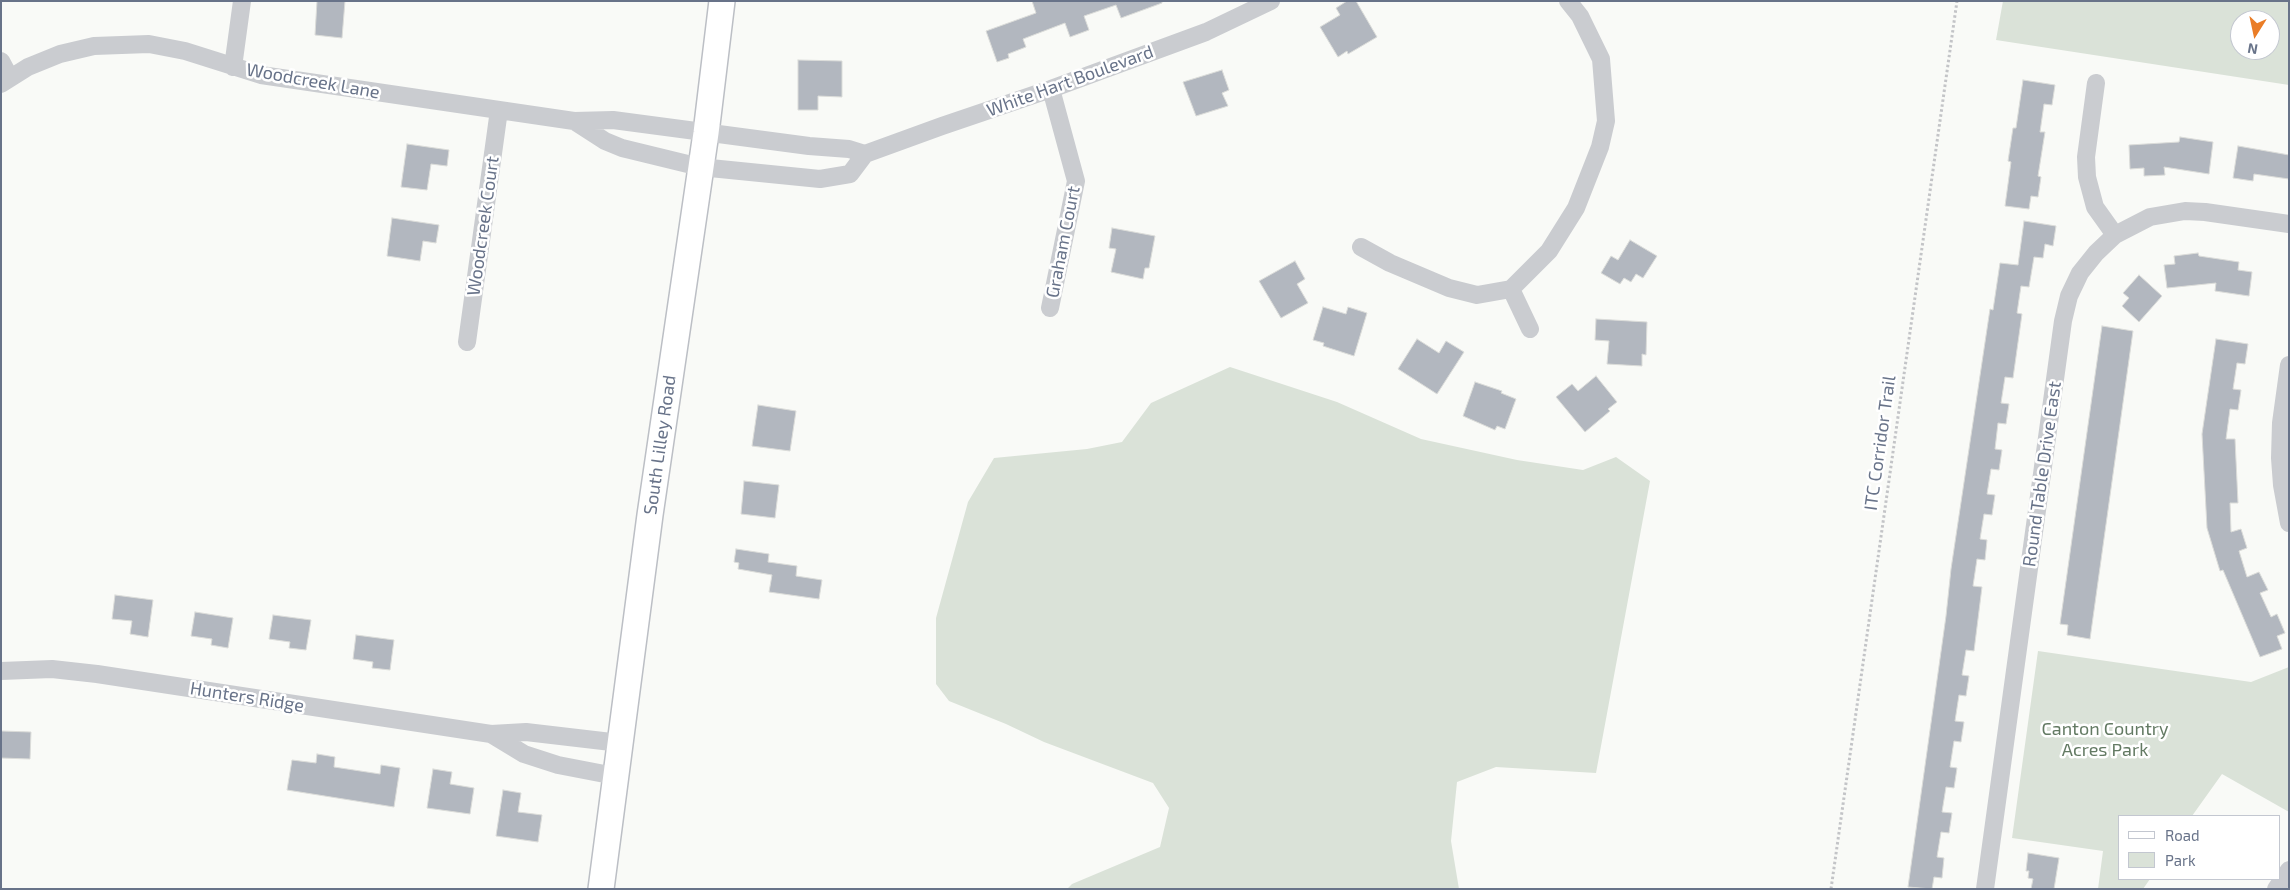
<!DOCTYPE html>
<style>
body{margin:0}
#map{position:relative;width:2290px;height:890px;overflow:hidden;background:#f9faf7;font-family:"Exo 2",sans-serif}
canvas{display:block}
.frame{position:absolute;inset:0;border:2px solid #687389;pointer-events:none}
.legend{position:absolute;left:2118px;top:815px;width:162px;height:65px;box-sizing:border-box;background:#fff;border:1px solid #c3c7d0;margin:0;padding:6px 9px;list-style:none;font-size:15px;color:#687389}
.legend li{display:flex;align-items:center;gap:10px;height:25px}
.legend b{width:25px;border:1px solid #c3c7d0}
.north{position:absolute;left:2230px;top:10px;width:50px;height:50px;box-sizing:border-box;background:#fff;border:1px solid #c3c7d0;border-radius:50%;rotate:190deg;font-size:14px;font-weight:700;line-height:20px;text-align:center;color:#687389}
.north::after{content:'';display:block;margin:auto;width:18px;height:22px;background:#ea7d27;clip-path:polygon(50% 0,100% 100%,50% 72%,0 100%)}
</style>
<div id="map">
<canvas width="2290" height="890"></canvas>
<div class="frame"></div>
<ul class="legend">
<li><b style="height:6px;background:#fff"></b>Road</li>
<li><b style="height:14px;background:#dae2d8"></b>Park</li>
</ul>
<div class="north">N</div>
</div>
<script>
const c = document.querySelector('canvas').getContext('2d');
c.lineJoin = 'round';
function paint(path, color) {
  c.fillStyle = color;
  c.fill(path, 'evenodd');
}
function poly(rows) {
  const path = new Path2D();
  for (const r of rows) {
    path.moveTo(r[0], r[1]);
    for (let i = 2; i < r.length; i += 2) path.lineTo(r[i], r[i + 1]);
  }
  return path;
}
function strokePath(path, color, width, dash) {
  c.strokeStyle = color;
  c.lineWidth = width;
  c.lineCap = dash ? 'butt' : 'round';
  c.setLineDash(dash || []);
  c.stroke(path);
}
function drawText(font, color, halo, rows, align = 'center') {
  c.font = font + ' "Exo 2",sans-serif';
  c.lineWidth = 5;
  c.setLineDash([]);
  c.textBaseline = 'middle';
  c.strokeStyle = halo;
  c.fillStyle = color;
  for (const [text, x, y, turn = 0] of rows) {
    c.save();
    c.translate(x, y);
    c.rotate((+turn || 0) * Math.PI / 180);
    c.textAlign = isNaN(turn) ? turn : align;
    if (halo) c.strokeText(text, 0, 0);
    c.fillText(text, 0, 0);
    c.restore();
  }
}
paint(poly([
 [2003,1,2289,1,2289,85,1996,40],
 [2240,20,2270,20,2270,50,2240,50],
 [1230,367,1337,402,1421,439,1517,460,1583,470,1616,457,1650,481,1596,773,1496,767,1457,782,1451,841,1459,889,1067,889,1072,884,1160,847,1169,808,1153,783,1044,742,1006,724,949,701,936,684,936,618,968,502,994,458,1087,449,1122,442,1151,403],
 [2038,651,2251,682,2289,667,2289,812,2222,774,2192,816,2119,816,2119,879,2150,879,2143,889,2098,889,2103,851,2012,838]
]), '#dae2d8');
const building = poly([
 [317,1,345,1,342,38,315,35,317,1],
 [1032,1,1162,1,1162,3,1121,18,1116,5,1084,16,1089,30,1070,37,1065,23,1023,39,1026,47,1008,54,1009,58,997,62,986,31,1036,13,1032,1],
 [1347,1,1356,1,1377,37,1348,54,1347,51,1338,57,1320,27,1340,15,1336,8,1347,1],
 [798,60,842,61,842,97,818,96,818,110,798,110,798,60],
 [1222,70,1229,90,1222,93,1228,106,1196,116,1183,82,1222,70],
 [2023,80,2055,85,2052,105,2044,104,2040,132,2045,132,2038,176,2041,177,2038,197,2031,196,2029,209,2005,206,2011,162,2008,161,2013,128,2016,128,2023,80],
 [2180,137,2213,142,2209,174,2164,167,2165,175,2144,176,2144,168,2130,169,2129,145,2179,142,2180,137],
 [407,144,449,150,447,166,431,164,427,190,401,187,407,144],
 [2238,146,2289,155,2289,179,2254,174,2253,181,2233,178,2238,146],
 [392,218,439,225,436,243,423,241,420,261,387,256,392,218],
 [2024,221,2056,226,2053,246,2045,244,2043,258,2034,257,2029,287,2021,286,2017,313,2022,314,2013,378,2005,377,2001,403,2009,404,2006,424,1998,423,1995,449,2002,450,1999,470,1991,469,1987,494,1995,495,1992,515,1984,514,1980,539,1987,540,1985,560,1977,559,1973,586,1982,587,1974,651,1966,650,1962,675,1969,676,1966,696,1959,695,1955,721,1964,722,1961,742,1954,741,1950,767,1957,768,1954,788,1946,787,1942,812,1952,813,1949,833,1941,832,1937,857,1944,858,1942,878,1934,877,1932,889,1908,887,1946,616,1951,569,1990,309,1993,310,2000,263,2018,265,2024,221],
 [1112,228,1155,236,1149,268,1145,268,1143,279,1111,272,1116,249,1109,248,1112,228],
 [1630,240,1657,256,1643,278,1636,274,1631,282,1624,278,1620,284,1601,273,1611,256,1618,260,1630,240],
 [2198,253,2199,256,2239,262,2238,270,2252,272,2249,296,2215,291,2216,283,2167,288,2164,265,2175,264,2174,256,2198,253],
 [1295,261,1305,279,1297,284,1308,303,1281,318,1259,281,1295,261],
 [2139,275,2162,296,2139,322,2122,306,2129,298,2123,293,2139,275],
 [1323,307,1346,314,1348,307,1367,313,1354,356,1323,346,1324,343,1313,340,1323,307],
 [1596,319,1647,322,1646,355,1642,354,1642,366,1607,364,1609,341,1595,340,1596,319],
 [2102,326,2133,331,2090,639,2067,635,2068,625,2060,624,2102,326],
 [1417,339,1439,353,1446,341,1464,352,1437,394,1398,369,1417,339],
 [2216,339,2248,344,2245,364,2237,363,2233,389,2241,390,2238,410,2230,409,2226,439,2235,439,2238,503,2230,503,2231,532,2241,529,2247,548,2239,551,2247,577,2259,572,2268,590,2260,593,2271,617,2277,614,2285,633,2277,636,2282,649,2260,657,2223,570,2220,571,2207,528,2202,434,2216,339],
 [1596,376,1617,402,1608,409,1610,411,1585,432,1556,397,1572,384,1578,391,1596,376],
 [1475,382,1502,391,1501,393,1516,399,1505,429,1497,426,1495,430,1463,416,1475,382],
 [758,405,796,411,790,451,752,446,758,405],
 [744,481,779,485,775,518,741,514,744,481],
 [736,549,769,554,768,562,797,566,796,576,822,580,819,599,769,592,772,575,738,569,739,563,734,562,736,549],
 [115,595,153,600,148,637,130,634,132,621,112,619,115,595],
 [195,612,233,618,228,648,211,645,212,639,191,636,195,612],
 [273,615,311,620,306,650,289,648,290,642,269,639,273,615],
 [356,635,394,640,390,670,372,668,373,662,353,659,356,635],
 [1,731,31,732,30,759,1,758,1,731],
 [317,754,335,757,334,767,380,774,381,765,400,768,394,807,287,790,292,760,316,763,317,754],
 [433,769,452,772,450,784,474,788,470,814,427,808,433,769],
 [503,790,521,793,518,812,542,815,538,842,496,836,503,790],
 [2028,853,2059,858,2054,889,2031,889,2033,879,2028,878,2029,871,2026,871,2028,853]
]);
paint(building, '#b2b7bf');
strokePath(building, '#dbdcd9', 1);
const secondary = poly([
 [601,889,650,515,706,133,722,1]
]);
strokePath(secondary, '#bcbfc5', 28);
strokePath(poly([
 [1831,889,1957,1]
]), '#c3c4c7', 3, [2.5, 2.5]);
strokePath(poly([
 [1,61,10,78],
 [233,67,242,1],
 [2096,83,2086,157,2087,177,2095,207,2115,235],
 [1,84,28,67,60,54,94,46,149,44,185,51,261,75,574,121,613,120,809,146,849,149,865,154],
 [574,121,605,141,622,148,700,167,820,179,850,174,865,154,942,126,1051,89,1206,32,1271,1],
 [1361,247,1390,263,1449,288,1477,295,1511,289,1549,251,1576,208,1600,147,1606,121,1601,59,1580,16,1568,1],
 [1511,289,1530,329],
 [1050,308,1076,181,1051,89],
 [467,342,499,110],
 [2289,365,2281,423,2280,458,2282,485,2289,523],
 [1,671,52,669,97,674,491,734,526,732,620,743],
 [491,734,524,754,558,765,615,776],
 [1985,889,2063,321,2069,296,2080,273,2096,253,2115,235,2150,217,2185,211,2205,212,2289,224],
 [2276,889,2289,870]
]), '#caccd0', 18);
strokePath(secondary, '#fff', 25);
drawText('18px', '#687389', '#fff', [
 ["Woodcreek Lane",313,81,10],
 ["White Hart Boulevard",1070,81,-20],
 ["Woodcreek Court",483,226,-82],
 ["Graham Court",1063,242,-79],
 ["ITC Corridor Trail",1880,443,-82],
 ["South Lilley Road",660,445,-82],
 ["Round Table Drive East",2042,474,-82],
 ["Hunters Ridge",247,697,9]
]);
drawText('18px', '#637a63', '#fff', [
 ["Canton Country",2105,729],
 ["Acres Park",2105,750]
]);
</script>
